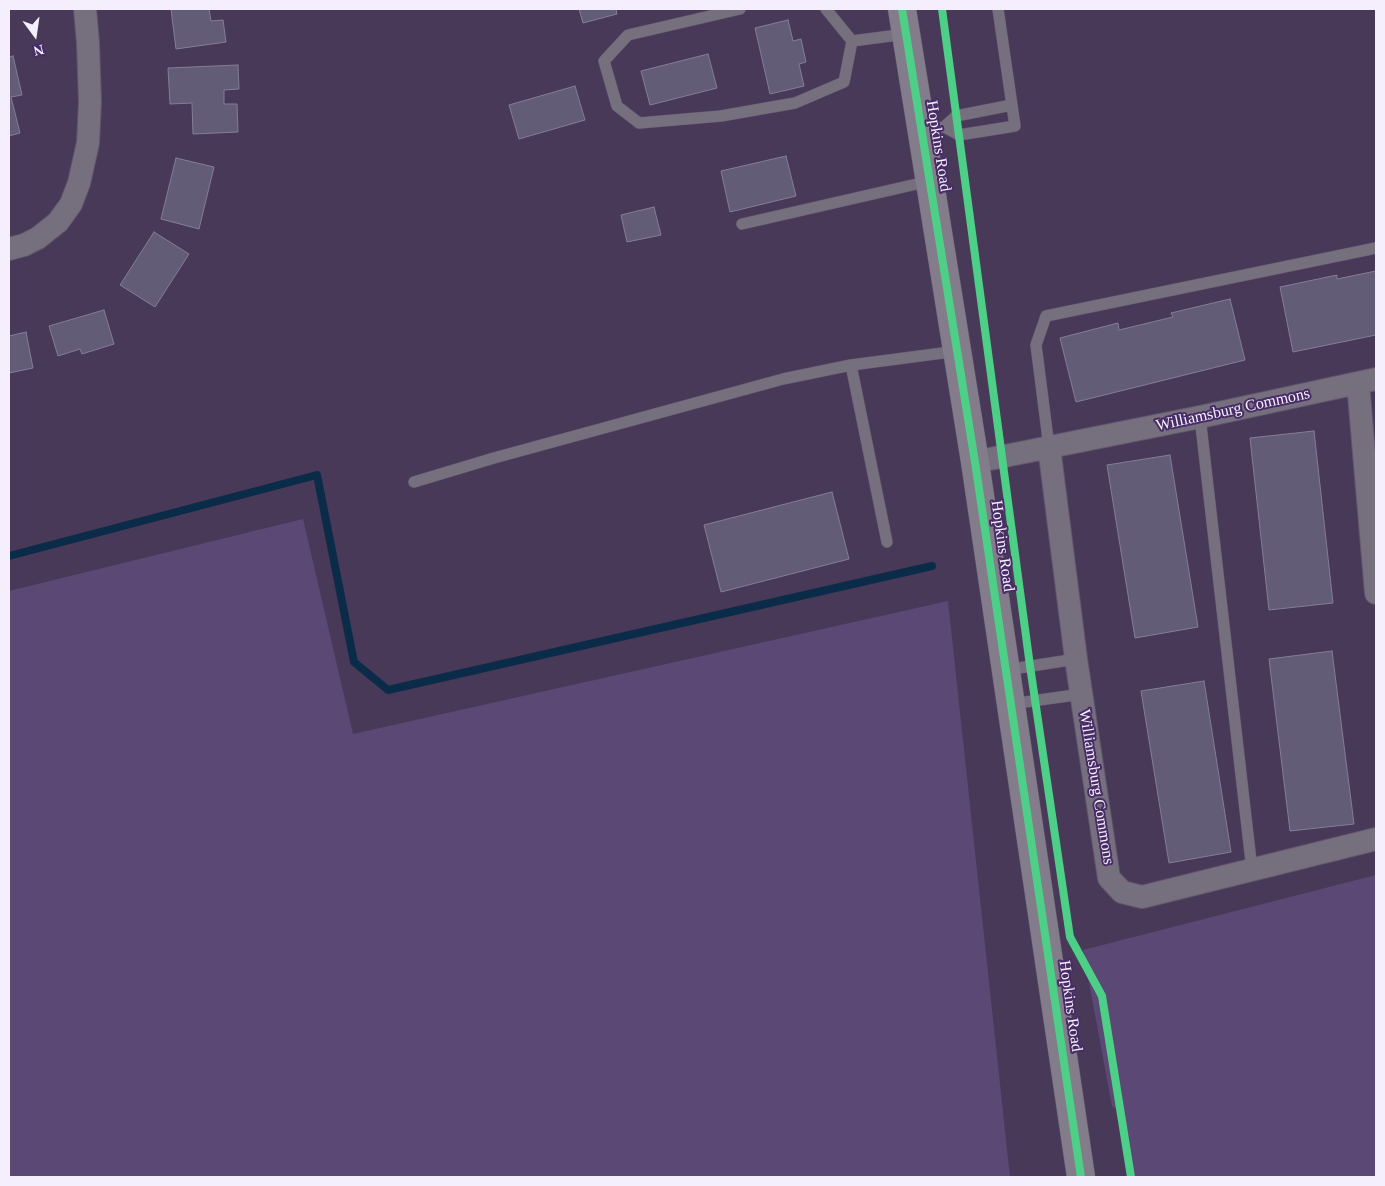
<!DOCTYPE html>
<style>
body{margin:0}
#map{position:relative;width:1385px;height:1186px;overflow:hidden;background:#493959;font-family:Georgia,serif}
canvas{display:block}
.frame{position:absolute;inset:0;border:10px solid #f5effd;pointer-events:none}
.north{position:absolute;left:10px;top:10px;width:50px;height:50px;-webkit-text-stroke:4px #482c66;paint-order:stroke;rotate:166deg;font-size:14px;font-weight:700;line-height:20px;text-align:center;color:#f5effd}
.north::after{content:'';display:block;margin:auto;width:18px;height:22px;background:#f5effd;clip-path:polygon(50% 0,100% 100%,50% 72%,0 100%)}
</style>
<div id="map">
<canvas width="1385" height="1186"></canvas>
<div class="frame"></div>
<div class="north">N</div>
</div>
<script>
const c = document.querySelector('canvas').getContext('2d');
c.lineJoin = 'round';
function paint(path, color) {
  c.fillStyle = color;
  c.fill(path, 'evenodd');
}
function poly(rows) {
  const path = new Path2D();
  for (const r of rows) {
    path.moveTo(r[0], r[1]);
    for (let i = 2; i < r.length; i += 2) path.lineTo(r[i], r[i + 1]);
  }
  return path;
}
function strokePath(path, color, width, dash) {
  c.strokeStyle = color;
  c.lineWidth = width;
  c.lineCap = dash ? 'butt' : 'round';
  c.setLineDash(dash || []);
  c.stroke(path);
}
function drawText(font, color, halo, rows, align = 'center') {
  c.font = font + ' Georgia,serif';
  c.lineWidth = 4;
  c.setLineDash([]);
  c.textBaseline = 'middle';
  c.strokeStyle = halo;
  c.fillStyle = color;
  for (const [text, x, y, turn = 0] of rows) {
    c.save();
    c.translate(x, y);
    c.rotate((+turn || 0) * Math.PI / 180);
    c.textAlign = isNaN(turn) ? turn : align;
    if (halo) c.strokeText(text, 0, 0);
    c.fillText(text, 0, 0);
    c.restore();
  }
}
paint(poly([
 [303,519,353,734,948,601,1010,1177,9,1177,9,591],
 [1376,875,1376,1177,1131,1177,1120,1112,1112,1106,1083,950]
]), '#5c4875');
strokePath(poly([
 [9,556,317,475,354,662,388,690,932,566]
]), '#0a2c48', 8);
const building = poly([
 [171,9,209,9,211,21,223,20,226,42,176,49,171,9],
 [579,9,616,9,617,14,583,23,579,9],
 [788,20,793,41,801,39,806,62,799,64,804,86,770,94,755,28,788,20],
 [708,54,717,88,650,105,641,71,708,54],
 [13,56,22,95,11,97,20,133,9,136,9,57,13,56],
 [238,65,239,89,224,90,224,104,237,104,238,132,193,134,192,103,170,104,168,68,238,65],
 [575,86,585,120,519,139,509,105,575,86],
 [786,156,796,196,730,212,721,171,786,156],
 [176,158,214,167,199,229,161,219,176,158],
 [654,207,661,235,627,242,621,215,654,207],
 [154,232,189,254,155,307,120,285,154,232],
 [1376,271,1376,335,1293,352,1280,287,1337,275,1337,279,1376,271],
 [1230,299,1245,360,1076,402,1060,338,1118,323,1119,330,1173,317,1171,313,1230,299],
 [104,310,114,344,82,354,80,349,58,356,49,326,104,310],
 [26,332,33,368,9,373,9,336,26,332],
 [1314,431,1333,603,1269,610,1250,438,1314,431],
 [1170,455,1198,627,1135,638,1107,465,1170,455],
 [832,492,849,559,721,592,704,525,832,492],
 [1332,651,1354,824,1290,831,1269,659,1332,651],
 [1204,681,1231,852,1169,863,1141,691,1204,681]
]);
paint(building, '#635c77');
strokePath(building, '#847d99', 1);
const lane = poly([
 [740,9,628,35,604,61,617,106,639,123,721,116,795,103,844,82,852,41],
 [826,9,852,41,906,34],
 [944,127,956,116,1012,105],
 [922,130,944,127,959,135,1015,126,998,9],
 [742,224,930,181],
 [851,365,887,542],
 [1200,417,1252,870],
 [1049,447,1036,345,1046,316,1376,248],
 [414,482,494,458,783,379,851,365,958,351],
 [1006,670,1076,659],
 [1011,704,1082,694]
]);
const street = poly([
 [9,249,24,245,38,238,58,222,71,204,79,183,88,143,90,102,88,43,85,9],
 [1358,383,1376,593],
 [1049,447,1076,659,1109,878,1122,892,1142,897,1376,839],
 [975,462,1200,417,1376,379]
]);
const secondary = poly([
 [902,9,975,462,1081,1177]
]);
strokePath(lane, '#61556d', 12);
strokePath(street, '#61556d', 24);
strokePath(secondary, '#61556d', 29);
strokePath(lane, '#76707e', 11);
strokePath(street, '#76707e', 22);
strokePath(secondary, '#837c8b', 28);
strokePath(poly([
 [902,9,975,462,1081,1177],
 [942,9,1030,666,1070,937,1102,996,1131,1177]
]), '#4dcf88', 8);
drawText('16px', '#f5effd', '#482c66', [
 ["Hopkins Road",938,146,81],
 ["Williamsburg Commons",1233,410,-12],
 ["Hopkins Road",1002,546,82],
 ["Williamsburg Commons",1096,787,81],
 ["Hopkins Road",1070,1006,82]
]);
</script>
